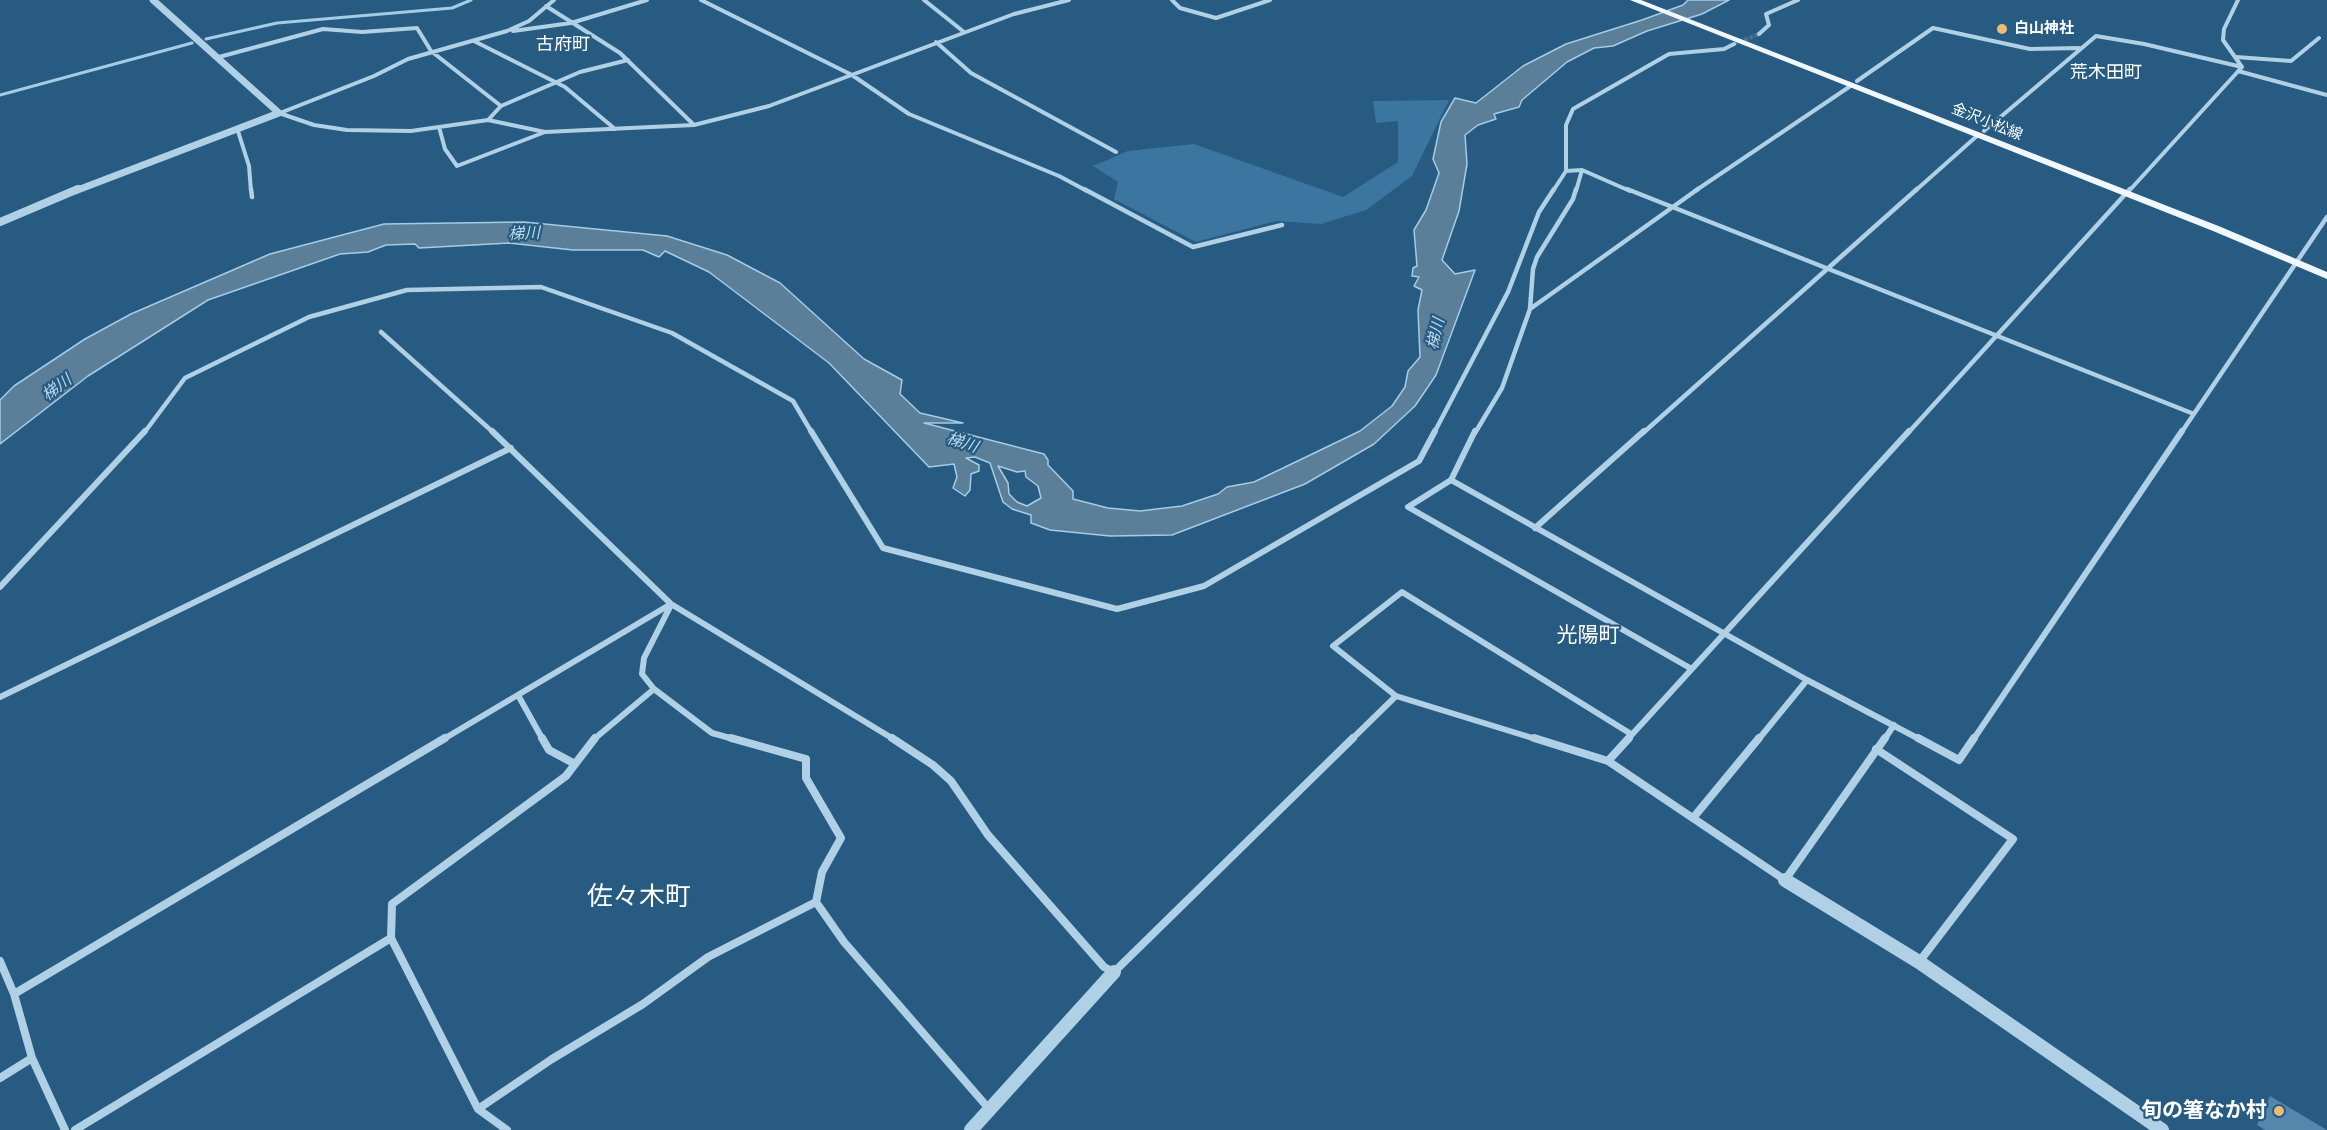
<!DOCTYPE html>
<meta charset="utf-8">
<style>
body{margin:0}
canvas{display:block;background:#275b81}
</style>
<canvas width="2327" height="1130"></canvas>
<script>
const c = document.querySelector('canvas').getContext('2d');
c.lineJoin = 'round';
function paint(path, color) {
  c.fillStyle = color;
  c.fill(path, 'evenodd');
}
function poly(rows) {
  const path = new Path2D();
  for (const r of rows) {
    path.moveTo(r[0], r[1]);
    for (let i = 2; i < r.length; i += 2) path.lineTo(r[i], r[i + 1]);
  }
  return path;
}
function strokePath(path, color, width, dash) {
  c.strokeStyle = color;
  c.lineWidth = width;
  c.lineCap = dash ? 'butt' : 'round';
  c.setLineDash(dash || []);
  c.stroke(path);
}
function drawText(font, color, halo, rows, align = 'center') {
  c.font = font + ' "PT Sans Narrow","Noto Sans JP",sans-serif';
  c.lineWidth = 4.5;
  c.setLineDash([]);
  c.textBaseline = 'middle';
  c.strokeStyle = halo;
  c.fillStyle = color;
  for (const [text, x, y, turn = 0] of rows) {
    c.save();
    c.translate(x, y);
    c.rotate((+turn || 0) * Math.PI / 180);
    c.textAlign = isNaN(turn) ? turn : align;
    if (halo) c.strokeText(text, 0, 0);
    c.fillText(text, 0, 0);
    c.restore();
  }
}
paint(poly([
 [1449,100,1412,176,1366,210,1321,224,1276,221,1196,242,1114,199,1118,182,1093,166,1128,151,1194,144,1343,197,1398,162,1398,121,1376,123,1373,101]
]), '#3c759f');
const water = poly([
 [1688,0,1729,0,1702,14,1647,31,1613,46,1594,48,1567,62,1522,100,1519,107,1494,114,1496,119,1478,125,1465,135,1467,164,1459,211,1442,260,1455,274,1475,270,1436,375,1415,406,1374,444,1305,484,1172,535,1110,536,1050,530,1031,523,1031,515,1012,509,1003,502,990,463,975,457,966,458,979,465,979,471,971,474,970,490,965,496,953,488,957,477,954,464,929,467,829,363,709,272,665,251,659,257,643,250,573,250,509,243,419,248,415,244,386,245,368,252,340,254,208,300,88,376,0,444,0,400,14,386,85,339,131,314,270,254,384,224,524,222,667,236,727,255,780,283,864,359,902,380,900,394,920,413,963,423,924,423,1044,454,1048,460,1048,465,1073,491,1073,499,1108,508,1140,511,1182,506,1218,494,1227,487,1254,482,1360,431,1392,406,1405,387,1408,371,1420,357,1418,310,1422,290,1414,286,1419,277,1412,276,1413,268,1417,266,1414,230,1426,210,1439,173,1433,159,1441,122,1455,98,1476,103,1523,66,1566,44,1642,20,1683,5,1688,0],
 [998,466,1017,472,1025,471,1026,477,1038,486,1041,498,1027,506,1017,502,1009,494,1008,483,998,466]
]);
paint(water, '#5b7f99');
strokePath(water, '#a4cce7', 1.5);
strokePath(poly([
 [206,39,277,23,452,8,471,0],
 [0,95,192,43]
]), '#a4cce7', 3);
paint(poly([
 [2270,1096,2327,1130,2265,1130,2257,1125]
]), '#5487ac');
strokePath(poly([
 [1734,44,1759,34]
]), '#477494', 4, [4, 1.5]);
strokePath(poly([
 [701,0,852,75,909,114,1059,176,1087,191],
 [924,0,964,32],
 [1172,0,1180,8,1216,18,1270,0],
 [2238,0,2224,29,2223,40,2242,67],
 [546,6,620,53,694,125],
 [513,31,571,23,647,0],
 [1759,34,1769,25,1766,14,1798,0],
 [474,41,565,87,615,129],
 [936,42,971,73,1116,152],
 [219,57,323,29,362,32,417,28,431,51,501,106],
 [2236,57,2291,61,2319,38],
 [2238,71,2327,95],
 [1857,81,1933,28,2030,49,2079,48],
 [279,113,314,125,347,130,411,131,488,120,545,132,694,125,769,106,1014,14,1069,0],
 [280,113,374,76,408,59,507,31,529,21,554,0],
 [488,120,501,106,580,72,628,60],
 [439,127,445,149,457,166,545,132],
 [237,128,249,166,251,191],
 [1984,131,2096,36,2144,44,2242,67],
 [1553,191,1566,171],
 [1576,191,1582,170],
 [1630,191,1582,170,1566,171,1566,125,1573,109,1669,54,1724,49,1734,44],
 [1695,191,1852,85],
 [1915,191,1978,135],
 [2129,191,2242,67]
]), '#b0d0e6', 4);
strokePath(poly([
 [251,189,252,197],
 [1084,189,1193,247,1282,225],
 [1627,189,2194,414],
 [1530,309,1698,189],
 [381,332,494,433],
 [144,433,185,378,309,317,407,290,541,287,672,333,793,401,812,433],
 [1434,433,1508,292,1539,212,1554,189],
 [1475,433,1502,388,1530,309,1533,269,1537,257,1573,199,1576,189],
 [1643,433,1917,189],
 [1908,433,2130,189],
 [2181,433,2327,217]
]), '#b0d0e6', 4.5);
strokePath(poly([
 [492,431,671,604,895,740],
 [811,431,883,548,1117,609,1204,586,1419,461,1435,431],
 [1475,431,1451,480,1408,507,1690,668],
 [1451,480,1807,680,1921,740],
 [1535,528,1644,431],
 [0,587,145,431],
 [671,605,644,658,642,674,654,689,712,733,737,740],
 [518,695,543,740],
 [0,697,511,448],
 [442,740,671,604],
 [593,740,654,689],
 [1351,740,1396,696],
 [1539,740,1396,696,1333,646,1402,592,1631,734],
 [1627,740,1909,431],
 [1758,740,1807,680],
 [1884,740,1894,725],
 [1973,740,2182,431]
]), '#b0d0e6', 6);
strokePath(poly([
 [542,738,549,750,575,764],
 [731,738,806,759,806,778,841,838,822,872,816,902,844,942,990,1110],
 [892,738,933,765,951,781,988,835,1104,967,1114,972,1353,738],
 [1534,738,1608,761,1785,880,1885,738],
 [1918,738,1959,760,1974,738],
 [1876,749,2013,839,1919,962],
 [1608,761,1629,738],
 [1693,818,1759,738],
 [0,961,14,994,32,1058,65,1130],
 [14,994,445,738],
 [0,1078,32,1058],
 [478,1109,552,1059,643,1004,708,957,816,902],
 [75,1130,391,938],
 [507,1130,478,1109,391,938,392,904,566,776,595,738]
]), '#b0d0e6', 8);
strokePath(poly([
 [75,191,279,113,153,0]
]), '#b0d0e6', 7);
strokePath(poly([
 [0,222,78,189]
]), '#b0d0e6', 8);
strokePath(poly([
 [1785,880,1919,962,2162,1130],
 [971,1130,1114,972]
]), '#b0d0e6', 14);
paint(poly([
 [1630,0,1641,0,2221,227,2327,272,2327,279,2213,231,1630,0]
]), '#f0f7fd');
for (const [x, y, r, color] of [
 [2002,29,6,"#eebb76"],
 [2279,1111,6,"#eebb76"]
]) {
  const dot = new Path2D();
  dot.arc(x, y, r, 0, 2 * Math.PI);
  c.fillStyle = color;
  c.fill(dot);
  strokePath(dot, '#275b81', 2);
}
drawText('bold 15px', '#fff', '#275b81', [
 ["白山神社",2014,29]
], 'left');
drawText('15px', '#fff', '#275b81', [
 ["金沢小松線",1987,122,22]
]);
drawText('italic 16px', '#bbd9ee', '#275b81', [
 ["梯川",524,234,-2],
 ["梯川",1436,334,-77],
 ["梯川",57,388,-37],
 ["梯川",962,443,19]
]);
drawText('18px', '#fff', '#275b81', [
 ["古府町",563,45],
 ["荒木田町",2106,73]
]);
drawText('21px', '#fff', '#275b81', [
 ["光陽町",1588,636]
]);
drawText('bold 21px', '#fff', '#275b81', [
 ["旬の箸なか村",2267,1111]
], 'right');
drawText('26px', '#fff', '#275b81', [
 ["佐々木町",639,898]
]);
</script>
